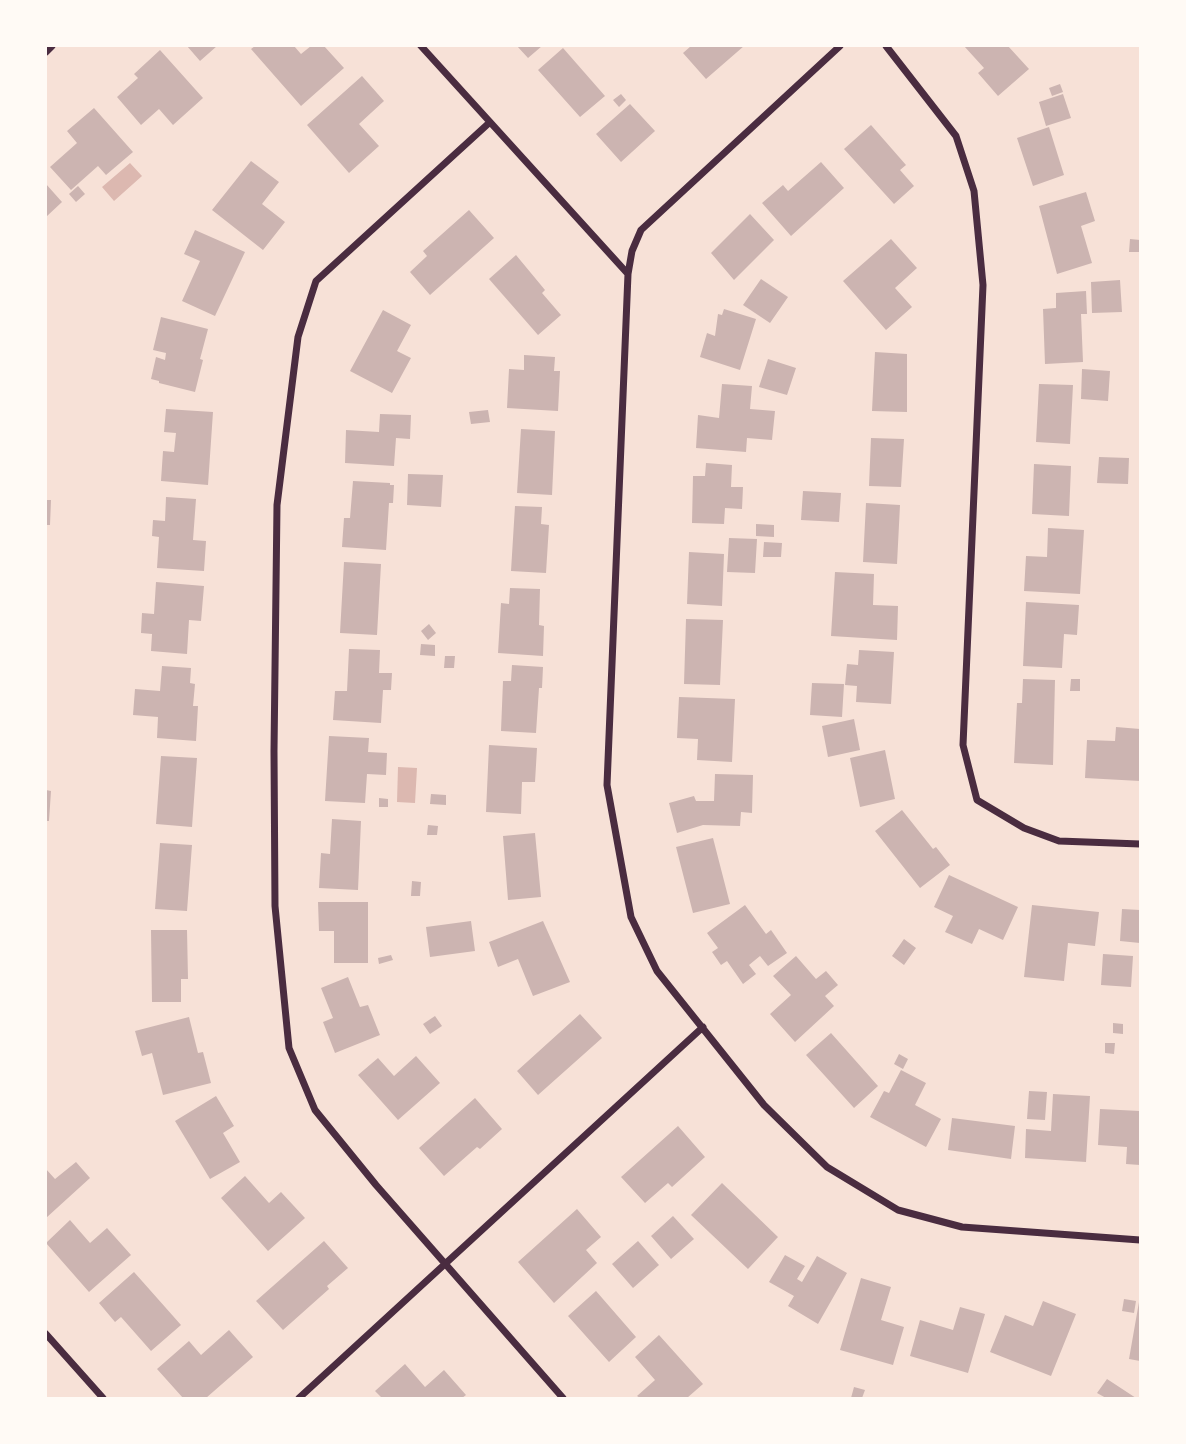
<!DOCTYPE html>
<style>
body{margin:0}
#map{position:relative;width:1186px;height:1444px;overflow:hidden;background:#f7e1d7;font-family:Mulish,sans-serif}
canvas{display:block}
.frame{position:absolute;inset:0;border:47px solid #fffaf5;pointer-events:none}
</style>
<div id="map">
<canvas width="1186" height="1444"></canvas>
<div class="frame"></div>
</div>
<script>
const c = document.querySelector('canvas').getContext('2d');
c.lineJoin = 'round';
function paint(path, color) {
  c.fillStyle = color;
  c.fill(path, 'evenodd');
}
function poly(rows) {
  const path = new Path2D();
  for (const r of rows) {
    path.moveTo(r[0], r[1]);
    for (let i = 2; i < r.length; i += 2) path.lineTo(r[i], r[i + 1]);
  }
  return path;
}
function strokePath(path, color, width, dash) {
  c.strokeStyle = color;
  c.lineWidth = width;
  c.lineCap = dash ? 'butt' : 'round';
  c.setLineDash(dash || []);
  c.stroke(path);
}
paint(poly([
 [130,163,142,176,114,201,102,187],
 [398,767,417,768,415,803,397,802]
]), '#dcb8b0');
paint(poly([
 [187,46,217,46,200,61],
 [255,46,294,46,301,54,311,46,324,46,344,68,301,106,251,49],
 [517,46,542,46,528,58],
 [691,46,744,46,706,79,683,53],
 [964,46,1008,46,1029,69,998,96,978,73,984,68],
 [563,48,605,96,580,117,538,70],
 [160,50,203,98,173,125,159,109,141,125,117,97,138,78,134,74],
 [362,76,384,101,359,124,379,146,349,173,307,125],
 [1060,84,1063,92,1052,96,1049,88],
 [621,94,626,100,619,107,613,100],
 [1063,94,1071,118,1046,126,1039,102],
 [630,104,655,131,621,162,596,134],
 [94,108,133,152,106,175,98,166,71,190,50,167,77,143,67,131],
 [871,125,906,165,900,170,914,186,894,204,844,149],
 [1049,127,1064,175,1033,186,1017,138],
 [251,161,279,182,262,204,285,222,263,250,212,210],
 [821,162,844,188,791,236,762,203,783,185,788,191],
 [46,184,62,202,46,217],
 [78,186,85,194,76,202,69,194],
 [1086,192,1095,221,1081,226,1092,263,1057,274,1039,206],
 [469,210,494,238,430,295,410,272,427,256,423,251],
 [750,214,774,240,734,280,711,253],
 [195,230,245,252,215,316,182,301,200,261,184,254],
 [891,239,917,268,895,288,912,307,886,330,843,281],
 [1130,239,1140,240,1140,252,1129,252],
 [516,255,545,290,542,293,561,315,538,335,489,279],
 [761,279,788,297,770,323,743,305],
 [1120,280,1122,312,1092,313,1091,282],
 [1086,291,1087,314,1081,314,1083,362,1045,364,1043,309,1056,308,1056,293],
 [724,309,756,319,740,370,700,357,707,333,715,336,718,314,722,315],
 [383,310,411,325,397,351,411,358,392,393,350,371],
 [161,317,208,329,200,359,203,360,195,392,159,383,159,381,151,379,156,357,165,360,166,353,153,350],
 [875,352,907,354,907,412,872,411],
 [524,355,555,357,554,371,560,371,558,411,507,408,509,369,524,370],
 [768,359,796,368,787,395,759,387],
 [1082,369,1110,371,1108,401,1081,399],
 [722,384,752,386,750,409,775,411,772,440,747,438,746,452,696,448,698,415,719,418],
 [1039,384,1073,385,1070,444,1036,442],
 [166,409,213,412,208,485,161,481,163,451,174,452,176,433,164,432],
 [488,410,490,422,471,424,469,412],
 [380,414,411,415,410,439,396,438,394,466,345,463,346,430,379,432],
 [521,429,555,431,552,495,517,493],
 [871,438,904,439,901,487,869,486],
 [1099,457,1129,458,1128,484,1097,483],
 [706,463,732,465,731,487,743,487,742,509,725,508,724,524,692,523,693,476,705,476],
 [1034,464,1071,466,1069,516,1032,514],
 [408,474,443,475,441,507,407,505],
 [353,481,390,483,390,485,394,485,393,503,389,503,386,550,342,547,344,518,350,518],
 [803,491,841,493,839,522,801,520],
 [166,497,196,499,193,540,206,541,204,571,157,568,159,537,152,536,153,520,165,521],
 [46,500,51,500,50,525,46,525],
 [866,503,900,505,897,564,863,562],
 [515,506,542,507,541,524,549,525,546,573,511,571],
 [756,524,774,525,774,537,756,536],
 [1048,528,1084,530,1080,594,1024,591,1026,556,1047,557],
 [729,538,757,539,755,573,727,572],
 [764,542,782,543,781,557,763,557],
 [689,552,724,554,722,606,687,604],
 [344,562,381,564,377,635,340,633],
 [835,572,874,574,873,605,898,606,897,640,831,636],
 [156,582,204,586,201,621,189,620,187,654,151,651,152,634,141,633,142,613,154,614],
 [510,588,540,589,539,625,544,626,543,656,498,653,501,603,509,604],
 [1026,602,1079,605,1077,635,1064,634,1062,668,1023,666],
 [686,619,723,620,720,685,684,684],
 [429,624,436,633,428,640,421,631],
 [421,644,435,645,435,656,420,655],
 [349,649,380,650,379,673,392,673,391,690,383,690,381,723,333,720,335,691,347,691],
 [859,650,894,652,891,704,856,702,857,686,845,685,847,664,858,665],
 [445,656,455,656,454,668,444,668],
 [512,665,543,667,542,688,539,688,536,733,501,731,503,681,511,681],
 [162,666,191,668,190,683,195,684,193,706,198,706,196,741,157,738,158,717,133,715,135,689,160,691],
 [1023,679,1055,680,1053,765,1014,763,1017,703,1022,703],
 [1071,679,1080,679,1080,691,1070,691],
 [812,683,844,684,842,717,810,715],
 [679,697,735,699,732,762,697,760,698,739,677,738],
 [854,719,860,750,828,757,822,726],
 [1116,727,1140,729,1140,781,1085,778,1087,740,1115,741],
 [329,736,369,738,368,752,387,753,386,775,367,774,365,803,325,801],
 [489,745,537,748,535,782,522,782,521,814,486,812],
 [885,750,895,799,860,807,850,758],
 [161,756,197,758,192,827,156,824],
 [715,774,753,775,752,813,741,812,740,826,703,825,677,833,669,803,694,796,696,801,714,801],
 [46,790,51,791,49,821,46,821],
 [431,794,446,795,446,805,430,804],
 [379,798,388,799,388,807,379,807],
 [902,810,933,849,936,847,950,865,920,888,875,831],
 [332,819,361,821,358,890,319,888,321,853,330,854],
 [428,825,438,826,437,835,427,835],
 [535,833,541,897,508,900,503,836],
 [713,838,730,904,693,913,676,847],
 [160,843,192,845,187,911,155,909],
 [949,875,1018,907,1003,940,979,929,972,944,945,932,953,916,934,907],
 [412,881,421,882,420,896,411,896],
 [318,902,368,902,368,963,334,963,334,931,319,931],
 [745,905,766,934,771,930,787,953,768,966,760,956,749,965,756,974,743,984,727,961,721,965,712,952,718,948,707,933],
 [1032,905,1099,912,1095,946,1068,943,1064,981,1024,977],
 [1122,909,1140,910,1140,943,1120,941],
 [471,921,475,951,430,957,426,927],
 [543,921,570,982,533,996,518,959,498,967,489,942],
 [151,930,187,930,188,979,181,979,181,1002,152,1002],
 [904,939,916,948,904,965,892,956],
 [1103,954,1133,956,1131,987,1101,985],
 [391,955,393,960,379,964,378,958],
 [796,956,816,979,826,971,838,985,825,996,834,1006,795,1042,770,1014,791,995,773,976],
 [348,977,360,1007,368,1005,380,1035,335,1053,323,1022,333,1018,321,988],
 [580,1014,602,1038,538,1095,517,1071],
 [435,1016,442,1026,430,1034,423,1024],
 [189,1017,198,1053,203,1052,211,1083,163,1095,152,1053,142,1056,135,1031],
 [1113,1023,1123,1024,1123,1034,1113,1033],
 [831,1033,878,1086,854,1108,806,1055],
 [1105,1043,1115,1043,1114,1054,1105,1053],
 [899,1054,908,1059,903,1069,894,1064],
 [416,1056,440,1083,398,1120,358,1075,378,1058,394,1076],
 [901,1070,926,1083,915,1105,941,1119,926,1147,870,1117,884,1091,889,1093],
 [1029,1091,1047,1092,1045,1120,1027,1119],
 [1053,1094,1090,1096,1086,1162,1025,1158,1026,1129,1051,1131],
 [216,1096,234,1126,223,1133,240,1162,210,1179,175,1121],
 [475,1098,502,1129,480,1149,477,1147,444,1176,419,1148],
 [1100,1109,1140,1111,1140,1165,1126,1164,1127,1147,1098,1145],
 [952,1118,1015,1126,1011,1159,948,1150],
 [678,1126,705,1157,672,1187,668,1183,645,1203,621,1177],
 [76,1162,90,1178,46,1218,46,1169,55,1179],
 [245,1176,269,1203,281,1192,305,1218,268,1251,221,1198],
 [722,1183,778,1237,748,1269,691,1215],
 [577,1209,601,1237,586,1250,597,1263,554,1303,518,1262],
 [673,1216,694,1239,671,1259,651,1236],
 [70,1220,90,1243,107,1228,131,1255,89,1292,46,1243],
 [324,1241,348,1268,327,1286,329,1289,283,1330,256,1301],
 [638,1241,659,1265,633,1288,612,1264],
 [785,1255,805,1266,797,1279,802,1282,817,1256,847,1273,818,1324,788,1306,794,1296,769,1282],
 [134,1272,181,1325,151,1351,121,1317,115,1322,99,1303],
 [861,1278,891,1287,881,1320,904,1327,893,1365,840,1350],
 [596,1291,636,1337,609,1362,568,1316],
 [1124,1299,1136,1301,1134,1313,1122,1311],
 [1043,1301,1076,1314,1051,1376,990,1352,1005,1315,1033,1326],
 [1139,1302,1140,1303,1140,1361,1129,1359],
 [960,1307,985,1314,968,1373,910,1356,920,1320,953,1330],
 [229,1330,253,1357,206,1398,183,1398,157,1369,189,1341,201,1355],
 [659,1335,703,1384,687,1398,640,1398,637,1396,655,1380,635,1357],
 [405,1364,425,1387,444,1370,466,1395,462,1398,382,1398,375,1391],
 [1107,1379,1136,1398,1106,1398,1097,1393],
 [854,1387,865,1390,862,1398,851,1398]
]), '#ccb4b1');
strokePath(poly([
 [421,46,628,274,607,785,631,917,657,971,764,1105,827,1167,898,1210,962,1227,1140,1240],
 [886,46,956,136,974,191,983,285,963,745,977,800,1024,828,1059,841,1140,844],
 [46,52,52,46],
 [489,123,316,281,298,337,277,505,274,751,275,906,289,1048,315,1110,376,1185,563,1398],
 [628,274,632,251,641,230,840,46],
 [46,1334,103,1398],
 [299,1398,703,1027]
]), '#4a2c40', 7);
</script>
